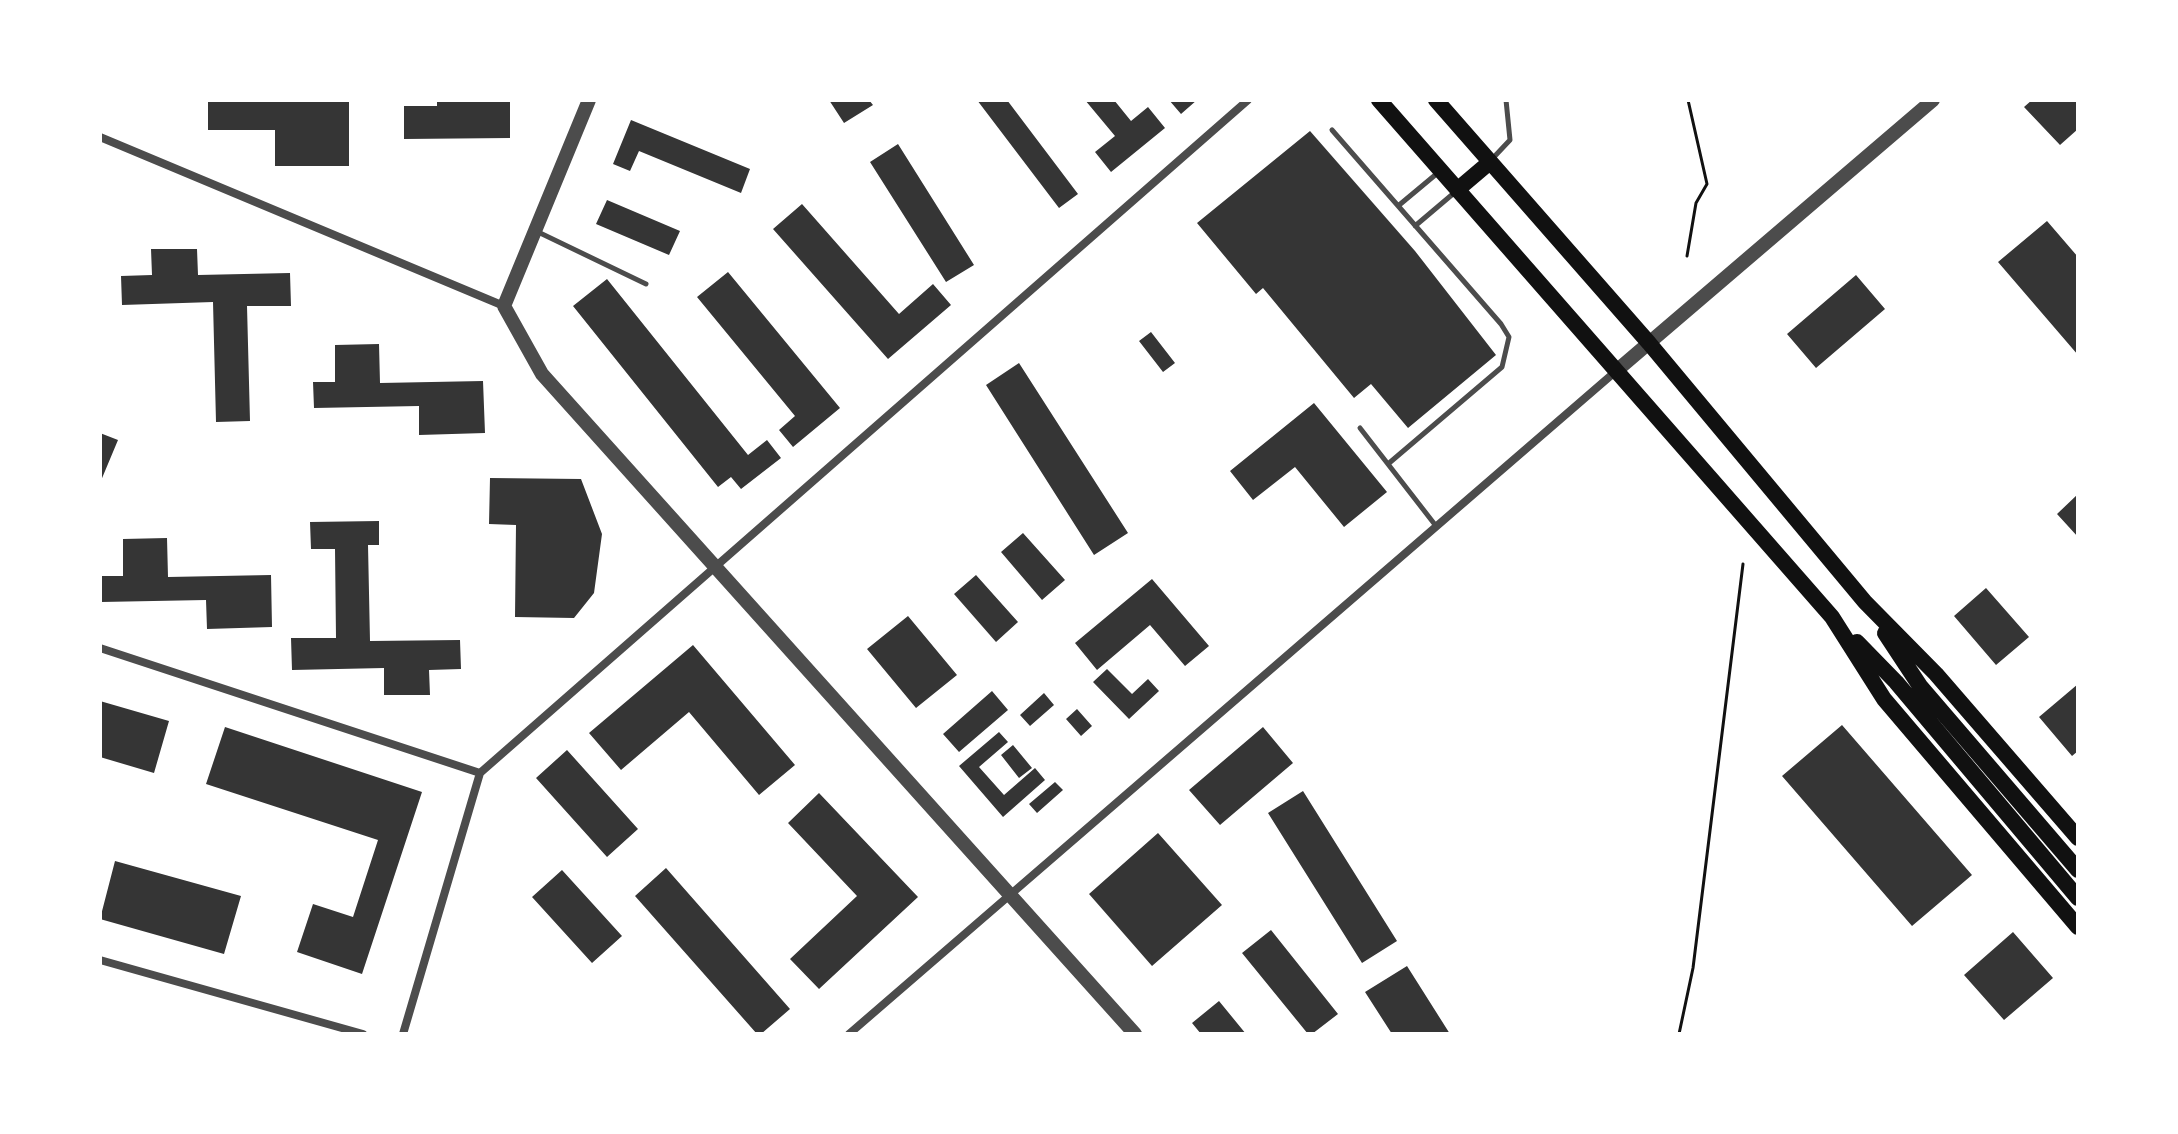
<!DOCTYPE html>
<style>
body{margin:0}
#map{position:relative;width:2178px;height:1134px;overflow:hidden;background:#fff;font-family:Manrope,sans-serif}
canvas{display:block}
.frame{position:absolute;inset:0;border:102px solid #fff;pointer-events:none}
</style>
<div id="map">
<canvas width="2178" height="1134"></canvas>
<div class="frame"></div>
</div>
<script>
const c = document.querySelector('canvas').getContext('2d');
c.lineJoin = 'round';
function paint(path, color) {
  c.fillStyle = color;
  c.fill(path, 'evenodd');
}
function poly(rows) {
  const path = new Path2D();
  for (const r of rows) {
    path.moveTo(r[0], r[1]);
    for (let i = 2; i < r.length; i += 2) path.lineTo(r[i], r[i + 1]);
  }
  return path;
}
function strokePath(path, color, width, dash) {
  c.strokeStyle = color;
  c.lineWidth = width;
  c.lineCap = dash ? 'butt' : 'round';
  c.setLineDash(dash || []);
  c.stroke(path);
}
paint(poly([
 [208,100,349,100,349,166,275,166,275,130,208,130],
 [437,100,510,100,510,138,404,139,404,106,437,106],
 [829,100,869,100,873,105,844,123],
 [977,100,1007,100,1078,194,1059,208],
 [1085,100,1114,100,1131,121,1148,107,1165,128,1111,172,1095,152,1115,136],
 [1169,100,1197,100,1181,114],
 [2032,100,2078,100,2078,129,2060,145,2024,107],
 [631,120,750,169,741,193,639,151,630,171,613,164],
 [1310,131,1415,251,1496,355,1408,428,1371,384,1354,398,1263,288,1256,294,1197,223],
 [898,144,974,265,946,282,870,162],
 [607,200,680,231,669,255,596,224],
 [802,204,899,314,933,284,951,305,888,359,773,229],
 [2047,221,2078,257,2078,355,1998,262],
 [151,249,197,249,198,275,290,273,291,306,247,306,250,421,216,422,213,302,122,305,121,276,152,275],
 [728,272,840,408,793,447,779,430,795,416,697,297],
 [1856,275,1885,309,1816,368,1787,334],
 [607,279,748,455,767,440,781,458,741,489,731,477,718,487,573,306],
 [1151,332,1175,363,1163,372,1139,341],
 [379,344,380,383,483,381,485,433,419,435,419,406,314,408,313,382,335,382,335,345],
 [1019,363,1128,533,1094,555,986,385],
 [1314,403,1387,492,1344,527,1295,467,1253,500,1230,471],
 [100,433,118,440,100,483],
 [490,478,581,479,602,534,594,593,574,618,515,617,516,525,489,524],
 [2078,494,2078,537,2057,514],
 [379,521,379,545,368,545,370,641,460,640,461,669,429,670,430,695,384,695,384,668,292,670,291,638,336,638,335,549,311,549,310,522],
 [1023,533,1065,580,1042,600,1001,552],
 [167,538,168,577,271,575,272,627,207,629,206,600,101,602,101,576,123,576,123,539],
 [976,575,1018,622,996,642,954,594],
 [1152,579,1209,646,1185,666,1150,625,1097,670,1075,643],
 [1986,588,2029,637,1996,665,1954,616],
 [908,616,957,675,916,708,867,649],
 [693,645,795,765,759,795,689,712,621,770,589,733],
 [1107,669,1132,694,1148,679,1159,691,1129,719,1093,682],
 [2078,684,2078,751,2072,756,2039,717],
 [992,691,1008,710,959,752,943,734],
 [1044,693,1054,705,1030,726,1020,715],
 [100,701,169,721,154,773,100,757],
 [1077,709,1092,726,1081,736,1066,719],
 [1842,725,1972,875,1912,926,1782,776],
 [225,727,422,792,362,974,297,952,313,904,353,917,378,840,206,784],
 [1263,727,1293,763,1220,825,1189,790],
 [999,732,1008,742,979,767,1004,795,1035,768,1045,780,1003,817,959,766],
 [1013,745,1032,768,1019,778,1001,755],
 [567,750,638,829,607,857,536,778],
 [1055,782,1063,790,1037,813,1029,804],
 [1303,791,1397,941,1362,963,1268,813],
 [819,793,918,897,819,989,790,959,857,896,788,823],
 [1158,833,1222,905,1152,966,1089,894],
 [115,861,241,896,224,954,100,919],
 [666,868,790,1009,761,1034,757,1034,635,896],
 [562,870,622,936,592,963,532,897],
 [1271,930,1338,1014,1312,1034,1308,1034,1242,953],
 [2013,932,2053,978,2004,1020,1964,975],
 [1407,966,1450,1034,1392,1034,1365,992],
 [1219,1001,1246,1034,1201,1034,1192,1023]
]), '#353535');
strokePath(poly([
 [1687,256,1696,203,1707,184,1688,100],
 [1679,1034,1693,968,1743,564]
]), '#111', 3);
strokePath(poly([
 [1332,130,1501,324,1509,337,1502,367,1388,464],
 [1493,158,1510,140,1506,100],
 [1398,206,1440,171],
 [1415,226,1454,193],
 [538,232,646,284],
 [1360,428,1436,526]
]), '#4c4c4c', 5);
strokePath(poly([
 [100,137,504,306],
 [100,648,480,773],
 [100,960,363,1034],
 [403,1034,480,773,1248,100],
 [849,1034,1615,372]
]), '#4c4c4c', 8);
strokePath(poly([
 [589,100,504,306,542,374,1135,1034],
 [1615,372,1933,100]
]), '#4c4c4c', 14);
strokePath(poly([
 [1379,100,1832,617,1884,699,2078,927],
 [1436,100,1649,343,1865,602,1936,674,2078,838],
 [1457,190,1490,162],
 [1885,633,1920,686,2078,870],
 [1857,642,1896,682,2078,898]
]), '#111', 16);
</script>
